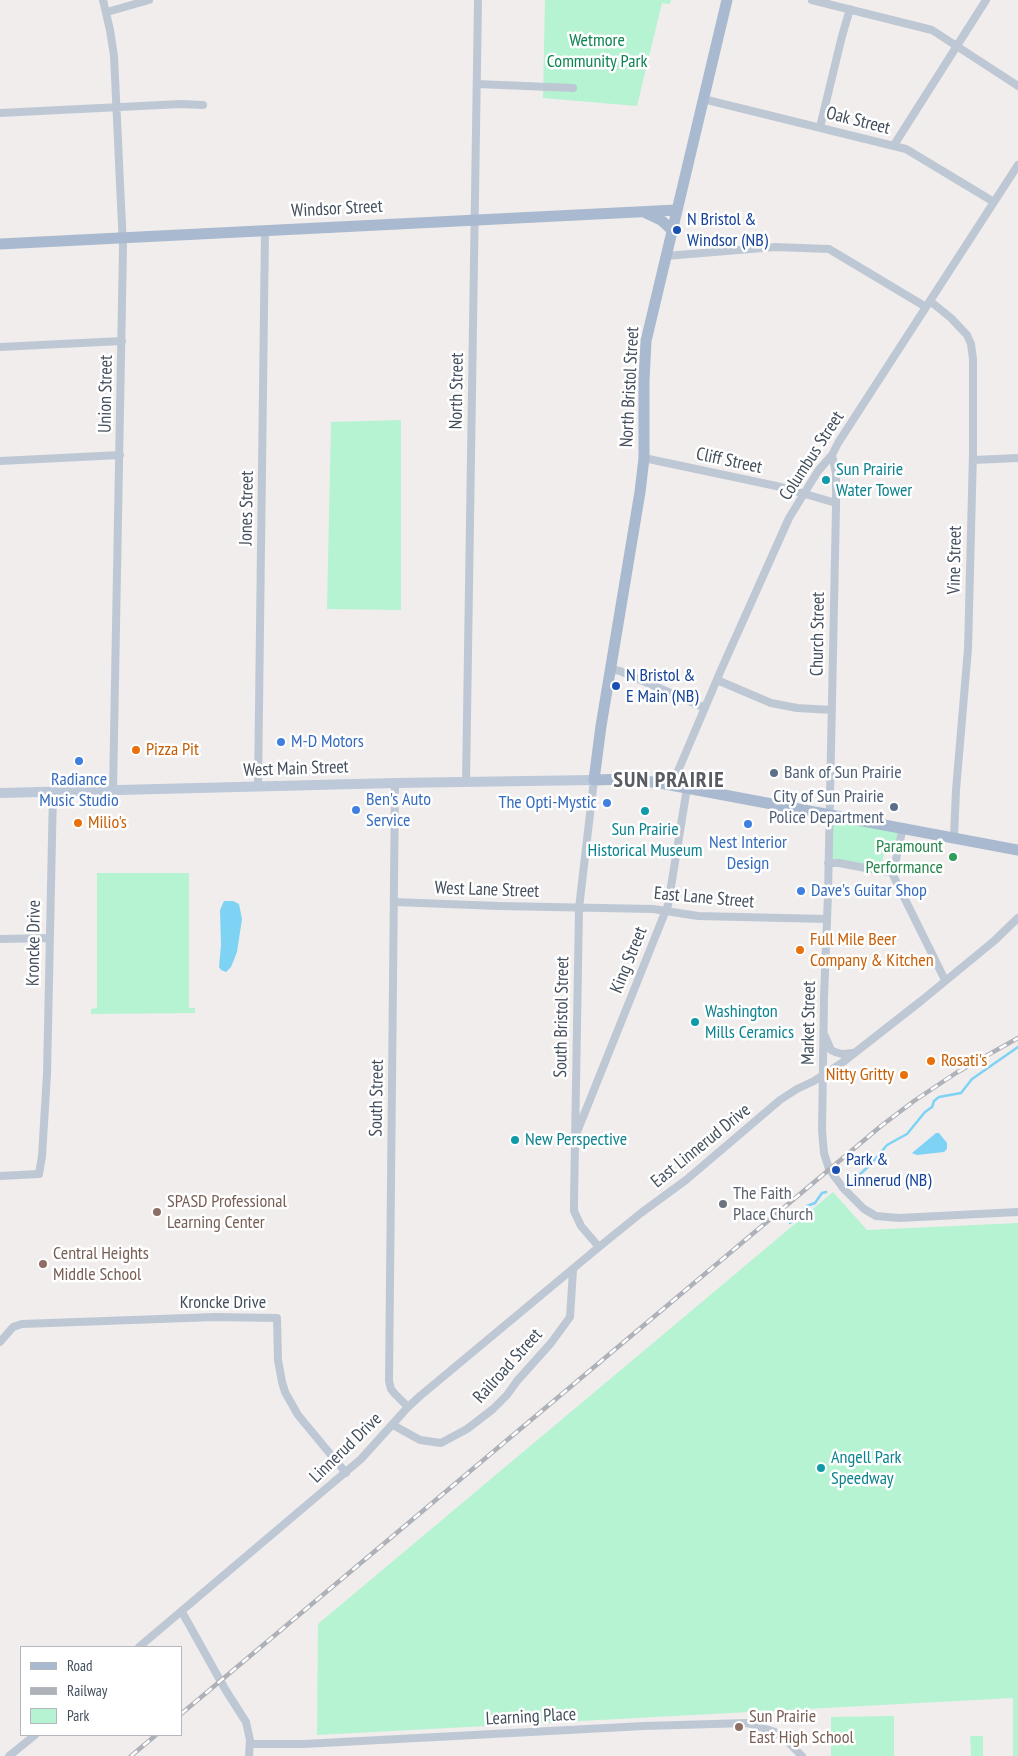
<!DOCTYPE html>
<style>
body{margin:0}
#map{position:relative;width:1018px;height:1756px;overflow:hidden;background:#f0edec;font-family:"PT Sans Narrow",sans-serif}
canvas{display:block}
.legend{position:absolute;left:20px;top:1646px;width:162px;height:90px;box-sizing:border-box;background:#fff;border:1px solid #b4b8be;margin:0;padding:6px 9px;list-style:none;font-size:15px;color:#434e5c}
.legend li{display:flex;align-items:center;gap:10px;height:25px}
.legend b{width:25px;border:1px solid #b4b8be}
</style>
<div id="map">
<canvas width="1018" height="1756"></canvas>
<ul class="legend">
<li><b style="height:6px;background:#a9b9cf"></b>Road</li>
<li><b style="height:6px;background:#aeb1b8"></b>Railway</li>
<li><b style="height:14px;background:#b5f3d2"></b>Park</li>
</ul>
</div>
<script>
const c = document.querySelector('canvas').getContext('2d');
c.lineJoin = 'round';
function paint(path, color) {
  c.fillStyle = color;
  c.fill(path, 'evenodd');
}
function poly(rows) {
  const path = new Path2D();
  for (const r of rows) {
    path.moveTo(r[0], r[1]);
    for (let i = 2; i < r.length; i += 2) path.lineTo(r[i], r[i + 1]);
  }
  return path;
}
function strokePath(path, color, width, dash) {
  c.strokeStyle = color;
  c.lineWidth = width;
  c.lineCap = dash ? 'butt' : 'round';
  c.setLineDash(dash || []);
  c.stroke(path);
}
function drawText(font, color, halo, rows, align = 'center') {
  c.font = font + ' "PT Sans Narrow",sans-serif';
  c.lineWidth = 5;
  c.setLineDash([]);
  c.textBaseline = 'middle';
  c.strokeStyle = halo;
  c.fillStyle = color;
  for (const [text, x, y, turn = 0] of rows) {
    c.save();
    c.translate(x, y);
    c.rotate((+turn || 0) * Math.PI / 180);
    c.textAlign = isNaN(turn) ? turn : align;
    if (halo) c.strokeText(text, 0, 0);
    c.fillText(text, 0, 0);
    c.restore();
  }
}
paint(poly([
 [545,0,671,0,670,4,662,3,637,106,543,98],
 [401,420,401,610,327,609,331,422],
 [828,814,903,827,900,842,886,844,882,863,896,861,894,869,828,863],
 [97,873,189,873,189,1008,195,1008,195,1013,91,1014,91,1009,97,1008],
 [833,1192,867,1230,1018,1223,1018,1756,1013,1756,1013,1698,317,1735,318,1624],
 [894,1716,894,1756,831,1756,831,1717],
 [970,1736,983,1736,983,1756,971,1756]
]), '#b5f3d2');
paint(poly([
 [224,901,233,901,239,904,242,919,237,952,231,967,226,972,221,970,219,967,221,945,220,910],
 [936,1133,939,1133,947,1143,947,1149,944,1152,917,1155,912,1153]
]), '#7ed3f5');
strokePath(poly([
 [856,1178,872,1163,887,1145,907,1134,925,1112,932,1107,934,1101,939,1097,961,1093,972,1079,1018,1047],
 [790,1223,807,1206,815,1203,822,1193,826,1192]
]), '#7ed3f5', 2.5);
strokePath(poly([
 [103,0,110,30,114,56,123,247,113,790],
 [812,0,932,30,1018,86],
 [107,12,149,0],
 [477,84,573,88],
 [703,99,906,149,994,202],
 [0,113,181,104,203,105],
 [820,127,842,36,850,9],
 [894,145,986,0],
 [666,256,775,247,829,249,926,307],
 [930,301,951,318,967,335,971,344,973,359,973,453,968,649,956,790,954,837],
 [0,347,122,341],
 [832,455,836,473,836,508,828,894,824,998,822,1131,824,1153,829,1169,843,1188,864,1209,876,1216,899,1218,1018,1212],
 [644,458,781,487,836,503],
 [973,460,1018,458],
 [0,461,120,455],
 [610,669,620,671,705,708],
 [717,680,771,703,797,708,832,710],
 [594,780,579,908,574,1202,574,1211,581,1226,599,1247],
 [466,782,478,0],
 [395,783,389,1381,391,1389,395,1394,408,1407],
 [672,785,721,670,789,518,818,471,832,455,838,443,1018,165],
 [258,787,265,231],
 [828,863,839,863,887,872,891,871,894,869,903,827],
 [891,871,945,980],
 [394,902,499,906,653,909,698,916,827,919],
 [0,939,50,938],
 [825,1036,831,1050,835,1052,842,1054,853,1053],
 [577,1132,668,905,687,788],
 [0,1176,39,1174,42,1156,47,1074,53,792],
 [0,1342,13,1327,22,1324,215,1317,277,1318,278,1360,282,1382,285,1392,298,1415,346,1473],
 [393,1425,420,1440,441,1443,467,1429,493,1409,507,1395,517,1381,551,1343,570,1317,573,1270],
 [182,1612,225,1689,246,1722,250,1740,249,1756],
 [139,1647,361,1459,408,1407,420,1396,599,1247,641,1213,686,1180,780,1100,797,1089,814,1081,843,1062,921,1001,994,941,1018,918],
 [250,1744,304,1744,644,1726,747,1723,775,1732,784,1738,802,1756],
 [9,1756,35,1735]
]), '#bec8d4', 8);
strokePath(poly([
 [0,793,395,783,594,780]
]), '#bdc8d8', 10);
strokePath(poly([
 [727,0,646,341,644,380,644,458,640,492,601,726,594,780,629,779,660,783,1018,850],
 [646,213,661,220,672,230],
 [0,244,676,210]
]), '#a9b9cf', 11);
const rail = poly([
 [181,1714,881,1126,914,1101,956,1073,1018,1038],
 [131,1756,156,1735]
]);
strokePath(rail, '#aeb1b8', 4.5);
strokePath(rail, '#fff', 2.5, [8]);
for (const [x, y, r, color] of [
 [677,230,5,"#1a4fb4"],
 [826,480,5,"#0f9aa8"],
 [616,686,5,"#1a4fb4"],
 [281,742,5,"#3f7fe0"],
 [136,750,5,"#e8710a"],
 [79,761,5,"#3f7fe0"],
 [774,773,5,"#5c6f8a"],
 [607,803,5,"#3f7fe0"],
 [894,807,5,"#5c6f8a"],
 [356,810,5,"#3f7fe0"],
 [645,811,5,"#0f9aa8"],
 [78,823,5,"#e8710a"],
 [748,824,5,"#3f7fe0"],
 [953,857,5,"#2e9e5b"],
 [801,891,5,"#3f7fe0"],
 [800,950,5,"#e8710a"],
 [695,1022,5,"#0f9aa8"],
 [931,1061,5,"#e8710a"],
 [904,1075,5,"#e8710a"],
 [515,1140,5,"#0f9aa8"],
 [836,1170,5,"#1a4fb4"],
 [723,1204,5,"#6b7280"],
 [157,1212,5,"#8d6e63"],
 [43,1264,5,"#8d6e63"],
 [821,1468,5,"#0f9aa8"],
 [739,1727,5,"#8d6e63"]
]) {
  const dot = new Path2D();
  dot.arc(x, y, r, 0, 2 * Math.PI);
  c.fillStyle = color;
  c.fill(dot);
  strokePath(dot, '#fff', 2);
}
drawText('18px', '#0d8451', '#fff', [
 ["Wetmore",597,41],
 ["Community Park",597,62]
]);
drawText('18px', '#434e5c', '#fff', [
 ["Oak Street",858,121,14],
 ["Windsor Street",337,209,-3],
 ["North Bristol Street",630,387,-87],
 ["North Street",457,391,-89],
 ["Union Street",106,394,-89],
 ["Columbus Street",812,456,-57],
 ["Cliff Street",729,461,12],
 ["Jones Street",247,508,-89],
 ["Vine Street",955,560,-89],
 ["Church Street",818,634,-89],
 ["West Main Street",296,769,-2],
 ["West Lane Street",487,890,2],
 ["East Lane Street",704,898,5],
 ["Kroncke Drive",34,943,-89],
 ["King Street",629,960,-68],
 ["South Bristol Street",562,1017,-89],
 ["Market Street",809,1023,-89],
 ["South Street",377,1098,-89],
 ["East Linnerud Drive",701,1146,-39],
 ["Kroncke Drive",223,1303],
 ["Railroad Street",508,1366,-48],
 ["Linnerud Drive",346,1448,-44],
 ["Learning Place",531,1717,-3]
]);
drawText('18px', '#164399', '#fff', [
 ["N Bristol &",687,220],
 ["Windsor (NB)",687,241],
 ["N Bristol &",626,676],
 ["E Main (NB)",626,697],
 ["Park &",846,1160],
 ["Linnerud (NB)",846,1181]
], 'left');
drawText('18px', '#0d838f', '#fff', [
 ["Sun Prairie",836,470],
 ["Water Tower",836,491],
 ["Sun Prairie",645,830,"center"],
 ["Historical Museum",645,851,"center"],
 ["Washington",705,1012],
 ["Mills Ceramics",705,1033],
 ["New Perspective",525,1140],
 ["Angell Park",831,1458],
 ["Speedway",831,1479]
], 'left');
drawText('18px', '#366cbe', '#fff', [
 ["M-D Motors",291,742],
 ["Radiance",79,780,"center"],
 ["Music Studio",79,801,"center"],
 ["Ben's Auto",366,800],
 ["Service",366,821],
 ["The Opti-Mystic",597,803,"right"],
 ["Nest Interior",748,843,"center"],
 ["Design",748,864,"center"],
 ["Dave's Guitar Shop",811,891]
], 'left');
drawText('18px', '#c56008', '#fff', [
 ["Pizza Pit",146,750],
 ["Milio's",88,823],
 ["Full Mile Beer",810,940],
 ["Company & Kitchen",810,961],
 ["Rosati's",941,1061],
 ["Nitty Gritty",894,1075,"right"]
], 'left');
drawText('18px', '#4e5e75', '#fff', [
 ["Bank of Sun Prairie",784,773],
 ["City of Sun Prairie",884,797,"right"],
 ["Police Department",884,818,"right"]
], 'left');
drawText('18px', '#27864d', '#fff', [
 ["Paramount",943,847],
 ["Performance",943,868]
], 'right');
drawText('18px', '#5b616d', '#fff', [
 ["The Faith",733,1194],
 ["Place Church",733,1215]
], 'left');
drawText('18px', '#785e54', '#fff', [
 ["SPASD Professional",167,1202],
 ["Learning Center",167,1223],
 ["Central Heights",53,1254],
 ["Middle School",53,1275],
 ["Sun Prairie",749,1717],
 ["East High School",749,1738]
], 'left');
c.letterSpacing = '1px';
drawText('bold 22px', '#595c62', '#fff', [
 ["SUN PRAIRIE",669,781]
]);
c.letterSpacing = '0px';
</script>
